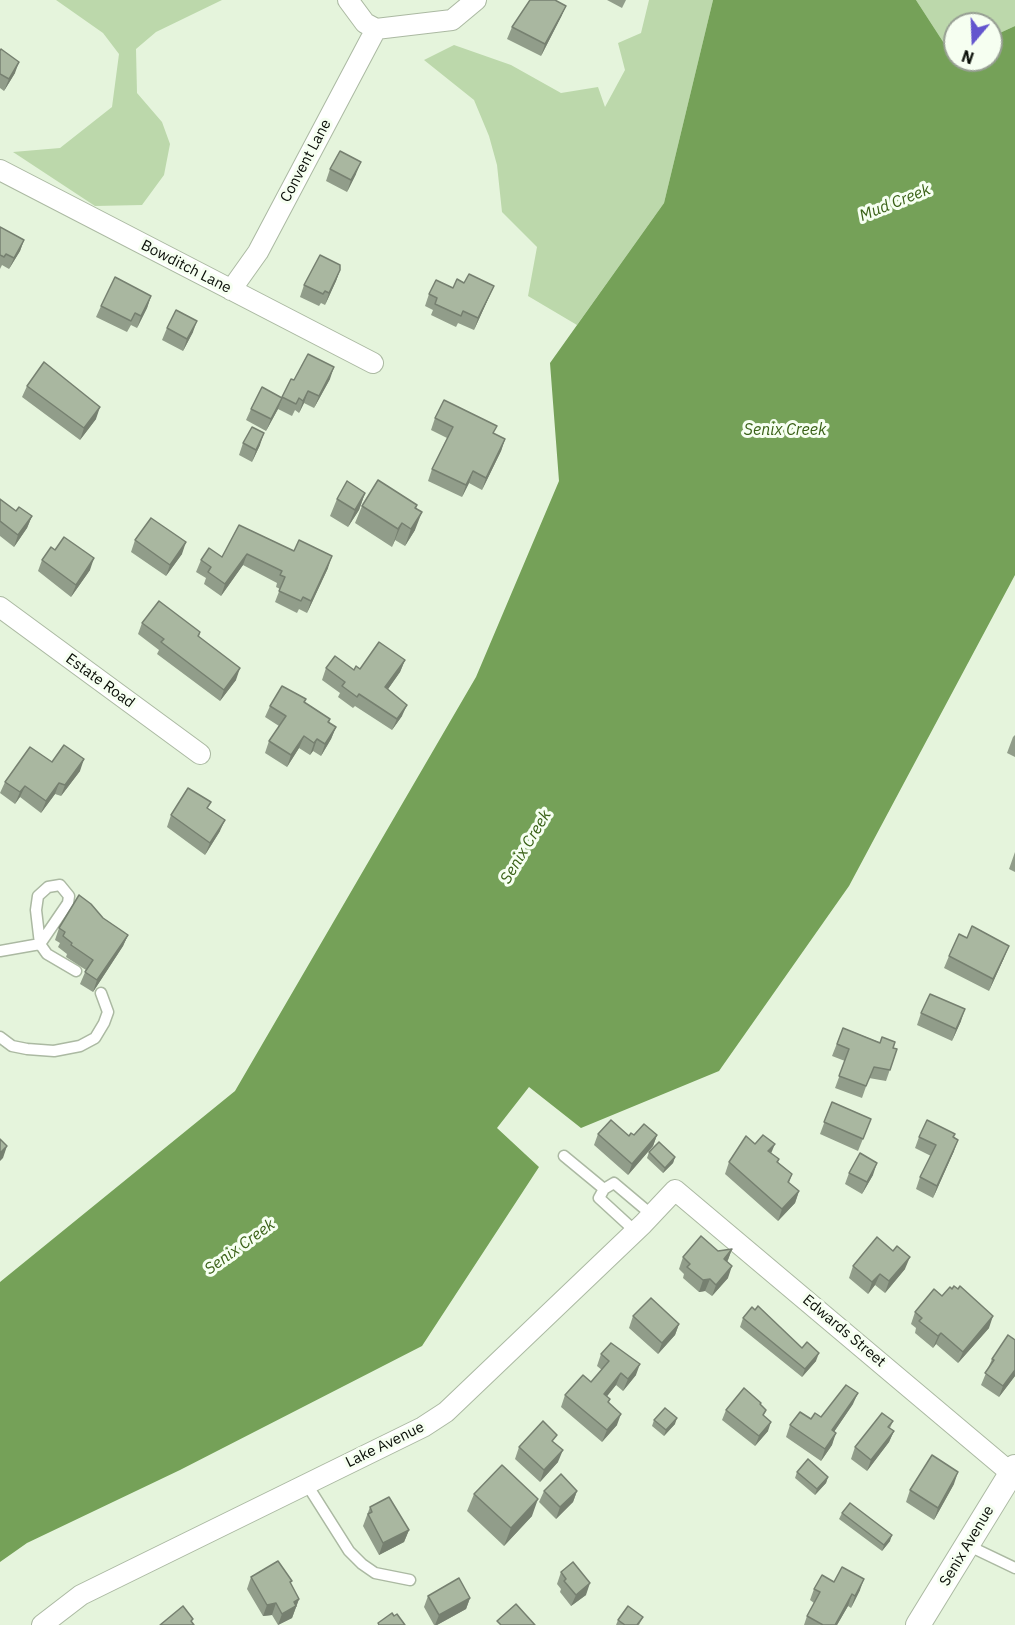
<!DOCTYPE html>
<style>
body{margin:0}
#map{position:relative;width:1015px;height:1625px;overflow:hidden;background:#e5f4dc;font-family:"IBM Plex Sans",sans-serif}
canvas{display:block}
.north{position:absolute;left:943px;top:12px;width:60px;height:60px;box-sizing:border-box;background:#f6fff1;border:2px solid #979f93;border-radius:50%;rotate:199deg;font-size:16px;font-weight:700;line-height:24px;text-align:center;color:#090e07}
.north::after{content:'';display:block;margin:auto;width:21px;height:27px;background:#6355ce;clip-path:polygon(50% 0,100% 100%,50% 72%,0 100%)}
</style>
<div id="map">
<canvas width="1015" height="1625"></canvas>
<div class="north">N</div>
</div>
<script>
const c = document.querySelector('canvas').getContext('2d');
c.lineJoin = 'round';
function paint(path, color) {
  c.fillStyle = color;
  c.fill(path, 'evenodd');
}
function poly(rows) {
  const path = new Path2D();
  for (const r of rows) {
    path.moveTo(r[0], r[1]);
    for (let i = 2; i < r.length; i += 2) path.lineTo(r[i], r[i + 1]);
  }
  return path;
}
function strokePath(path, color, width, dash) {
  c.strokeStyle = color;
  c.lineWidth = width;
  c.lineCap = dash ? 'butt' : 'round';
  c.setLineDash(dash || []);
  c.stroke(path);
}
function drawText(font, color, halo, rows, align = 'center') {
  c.font = font + ' "IBM Plex Sans",sans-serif';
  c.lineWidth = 6;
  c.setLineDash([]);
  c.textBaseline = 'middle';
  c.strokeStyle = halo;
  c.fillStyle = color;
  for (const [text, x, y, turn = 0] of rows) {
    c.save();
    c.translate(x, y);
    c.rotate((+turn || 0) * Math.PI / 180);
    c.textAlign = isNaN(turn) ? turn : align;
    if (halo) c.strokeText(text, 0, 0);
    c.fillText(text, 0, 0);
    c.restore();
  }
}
paint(poly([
 [56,0,222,0,156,32,136,49,137,93,162,122,170,144,164,175,142,205,95,206,13,152,60,148,112,107,119,54,103,33],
 [649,0,713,0,664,203,577,325,528,296,537,247,502,212,497,165,489,136,474,100,424,60,454,45,511,65,561,93,598,87,605,107,625,70,618,43,641,33],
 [916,0,1015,0,1015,26,991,37,991,24,955,24,955,53,951,54]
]), '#bcd8ab');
paint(poly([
 [713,0,916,0,951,54,955,53,955,60,991,60,991,37,1015,26,1015,575,849,886,719,1071,581,1128,529,1087,497,1128,539,1167,422,1346,180,1470,27,1543,0,1562,0,1282,235,1091,476,677,559,481,550,363,664,203]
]), '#75a158');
const service = poly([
 [0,951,40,944,68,903,69,896,60,885,48,887,38,896,36,910,40,944,47,954,76,971],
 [0,1037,12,1046,27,1049,54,1051,80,1046,95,1038,104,1023,108,1012,101,993],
 [564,1156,604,1189],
 [635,1231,599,1198,604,1189,614,1183,652,1215],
 [306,1483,349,1551,362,1564,375,1573,410,1580],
 [967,1545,1015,1568]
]);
const minor = poly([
 [348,0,365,23,376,29,452,20,476,0],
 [0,170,373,363],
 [231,290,258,252,376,29],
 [0,607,200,754],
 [42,1625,81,1595,423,1427,446,1412,643,1224,675,1190,1011,1473]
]);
const tertiary = poly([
 [918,1625,1015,1467]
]);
strokePath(service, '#abb9a2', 13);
strokePath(minor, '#abb9a2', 22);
strokePath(tertiary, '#abb9a2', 26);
strokePath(service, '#fff', 10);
strokePath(minor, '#fff', 20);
strokePath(tertiary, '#fff', 24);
paint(poly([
 [607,0,626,0,622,8],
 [566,6,561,17,541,56,507,39,512,27],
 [0,51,15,73,4,91,0,88],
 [330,169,356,174,347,192,326,181],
 [0,227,24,240,20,251,9,269,2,265,0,269],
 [340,270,336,281,325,305,321,303,319,306,300,297,304,285],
 [464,283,494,286,474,330,458,323,456,327,431,315,433,310,425,306,429,294,453,288],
 [151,296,147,308,137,328,131,325,127,332,96,317,101,306],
 [167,328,193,332,183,351,162,340],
 [330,379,314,408,304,403,299,413,295,410,292,416,278,409,266,431,246,420,251,409,282,398,294,380],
 [27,386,96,419,80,440,22,397],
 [435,418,494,434,505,439,501,451,482,490,469,483,462,497,428,481,432,469,447,438,431,430],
 [243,443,260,445,252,462,239,455],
 [365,493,359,510,348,527,330,516,337,499],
 [0,499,16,511,32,516,27,528,14,547,0,536],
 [417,505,416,509,415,530,405,546,395,540,392,547,355,523,362,506],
 [239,525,328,568,307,613,299,609,297,613,275,602,280,589,276,587,277,583,243,565,221,596,204,584,206,578,196,572,201,560,222,557],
 [135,540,182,554,166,576,131,552],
 [55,550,90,570,71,597,38,571,42,560],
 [142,623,200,632,199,637,236,680,220,701,157,654,159,650,138,634],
 [405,660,400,672,388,689,402,716,392,730,355,706,353,708,338,697,340,693,322,680,326,668,354,670],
 [305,703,330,719,329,723,336,727,331,739,321,756,313,751,310,755,299,748,287,767,265,753,269,741,279,726,265,717,270,706],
 [1015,735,1015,757,1007,753,1013,737],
 [52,762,80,771,61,796,55,794,41,813,20,797,15,804,0,793,5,782],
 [208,809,220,831,205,855,167,827,171,815],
 [1015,852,1015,872,1009,869],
 [103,918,128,935,123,946,93,992,80,984,86,970,66,957,67,954,58,947,60,943,55,940,59,928],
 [949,956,1004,958,989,991,944,968],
 [921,1013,961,1021,952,1041,917,1025],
 [843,1028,897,1049,886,1081,869,1078,862,1098,835,1088,845,1061,832,1056],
 [832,1102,871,1119,858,1151,820,1134],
 [598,1134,629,1136,634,1135,657,1135,653,1146,628,1175,594,1145],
 [919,1137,953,1137,954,1151,933,1198,916,1189,920,1177,931,1156,915,1148],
 [755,1144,779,1159,778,1162,792,1174,789,1183,799,1191,795,1203,778,1221,725,1174,729,1162],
 [649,1152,675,1157,673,1163,663,1173,647,1158],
 [849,1173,873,1175,862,1194,845,1184],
 [732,1249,727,1262,728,1278,712,1296,705,1291,699,1292,683,1278,684,1274,679,1269,683,1257],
 [853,1266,905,1269,885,1293,875,1285,868,1294,849,1278],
 [942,1296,989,1328,958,1363,936,1344,933,1348,915,1333,916,1328,911,1324,915,1312],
 [633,1316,679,1324,675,1335,658,1354,629,1328],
 [743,1318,802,1348,816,1361,802,1377,740,1327],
 [1015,1340,1015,1376,999,1397,981,1385,992,1359],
 [601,1354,636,1375,623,1391,616,1385,607,1396,617,1425,602,1442,561,1407,565,1395,591,1382,602,1370,597,1366],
 [761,1403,760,1405,764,1416,768,1431,755,1446,722,1420,726,1410],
 [853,1404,834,1432,832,1445,821,1461,786,1437,790,1425,821,1417],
 [654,1420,675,1424,664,1436,652,1426],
 [893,1421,890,1428,894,1431,889,1442,867,1471,851,1459,855,1447],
 [555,1443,558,1462,540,1482,515,1459,519,1447],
 [797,1472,828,1477,826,1483,815,1495,795,1478],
 [954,1484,934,1520,906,1502,910,1490],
 [544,1491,577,1491,573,1502,556,1519,539,1502],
 [474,1494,532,1516,504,1546,467,1511],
 [370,1507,409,1530,404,1542,379,1555,363,1526],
 [842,1513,890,1541,882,1551,839,1519],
 [561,1572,586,1595,571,1606,560,1592,561,1589,557,1584],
 [251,1577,291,1585,299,1599,292,1618,278,1625,272,1615,263,1616,247,1589],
 [834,1582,860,1590,851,1608,848,1606,837,1625,804,1625,807,1616,814,1603,810,1600,814,1589],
 [428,1596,470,1598,466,1609,437,1625,434,1625,424,1607],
 [643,1617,639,1625,616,1625,618,1620]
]), '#919d8a');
paint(poly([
 [566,6,561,17,541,56,545,44],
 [19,62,15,73,4,91,9,79],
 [361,162,356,174,347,192,351,180],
 [24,240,20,251,9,269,14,258],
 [340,270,336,281,325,305,329,293],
 [494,286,474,330,478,318],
 [151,296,147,308,137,328,141,316],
 [197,321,193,332,183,351,187,339],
 [334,367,330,379,314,408,319,396],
 [308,391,304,403,299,413,303,401],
 [282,398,278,409,266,431,271,419],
 [100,407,96,419,80,440,84,428],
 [264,433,260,445,252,462,256,450],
 [505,439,501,451,482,490,486,478],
 [473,471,469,483,462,497,466,485],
 [365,493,359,510,348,527,355,510],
 [422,512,415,530,405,546,411,529],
 [32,516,27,528,14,547,18,535],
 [402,523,395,540,392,547,398,529],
 [186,542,182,554,166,576,170,565],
 [247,554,243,565,221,596,225,584],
 [332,556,328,568,307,613,311,601],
 [94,558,90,570,71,597,76,585],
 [405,660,400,672,381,699,385,687],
 [240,668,236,680,220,701,224,690],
 [407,705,402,716,392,730,397,719],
 [336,727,331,739,321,756,325,744],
 [304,736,299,748,287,767,291,755],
 [317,739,313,751,310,755,314,743],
 [84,759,80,771,61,796,65,785],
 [59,783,55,794,41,813,46,801],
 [25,786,20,797,15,804,20,792],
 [225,820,220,831,205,855,210,843],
 [128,935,123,946,93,992,97,980],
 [1009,946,1004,958,989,991,993,979],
 [965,1009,961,1021,952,1041,956,1029],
 [657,1135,653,1146,628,1175,632,1164],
 [958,1140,954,1151,933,1198,937,1186],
 [775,1144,770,1156,768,1151],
 [7,1146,3,1158,0,1161,0,1153],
 [675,1157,673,1163,663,1173,665,1168],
 [877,1163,873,1175,862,1194,867,1182],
 [799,1191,795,1203,778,1221,782,1209],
 [732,1249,728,1260,720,1271,724,1259],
 [910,1257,905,1269,885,1293,889,1281],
 [732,1266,728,1278,712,1296,716,1285],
 [880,1274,875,1285,868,1294,872,1282],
 [710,1279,705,1291,699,1292,703,1280],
 [993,1316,989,1328,958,1363,963,1352],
 [679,1324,675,1335,658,1354,662,1343],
 [941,1333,936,1344,933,1348,938,1336],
 [819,1353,816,1361,802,1377,805,1369],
 [640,1364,636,1375,623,1391,628,1379],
 [1015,1370,1015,1376,999,1397,1003,1386],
 [621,1373,616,1385,600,1405,604,1394],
 [858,1393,853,1404,827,1442,832,1430],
 [621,1414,617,1425,602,1442,607,1430],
 [677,1418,675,1424,664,1436,666,1430],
 [771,1422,768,1431,755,1446,759,1436],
 [894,1431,889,1442,867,1471,871,1460],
 [836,1433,832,1445,821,1461,825,1449],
 [563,1450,558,1462,540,1482,544,1470],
 [958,1472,954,1484,934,1520,938,1508],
 [828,1477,826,1483,815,1495,817,1489],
 [577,1491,573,1502,556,1519,560,1507],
 [538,1499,532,1516,504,1546,511,1528],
 [409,1530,404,1542,379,1555,383,1543],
 [892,1535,890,1541,882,1551,884,1545],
 [864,1579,860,1590,851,1608,855,1596],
 [590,1583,586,1595,571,1606,576,1595],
 [852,1594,848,1606,837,1625,835,1625],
 [470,1598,466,1609,437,1625,435,1625,439,1615],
 [299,1599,292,1618,278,1625,282,1614,294,1602],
 [276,1603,272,1615,263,1616,267,1605]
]), '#768070');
const building = poly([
 [530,0,555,0,566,6,545,44,512,27,530,0],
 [1,49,19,62,9,79,0,74,0,51,1,49],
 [340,151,361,162,351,180,330,169,340,151],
 [0,227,24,240,14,258,6,254,4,257,0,255,0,227],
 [320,255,340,265,340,270,329,293,325,291,323,294,304,285,320,255],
 [469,274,494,286,478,318,463,311,461,316,435,304,437,298,429,294,436,280,453,288,457,279,464,283,469,274],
 [115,277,151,296,141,316,135,313,131,321,101,306,115,277],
 [176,310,197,321,187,339,167,328,176,310],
 [308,354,334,367,319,396,308,391,303,401,299,398,296,404,282,397,291,379,294,380,308,354],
 [44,362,100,407,84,428,27,386,44,362],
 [262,387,282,398,271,419,251,409,262,387],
 [444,400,497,426,493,433,505,439,486,478,473,471,466,485,432,469,453,427,435,418,444,400],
 [252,427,264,433,256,450,243,443,252,427],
 [378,480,417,505,415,508,422,512,411,529,402,523,398,529,362,506,378,480],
 [347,481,365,493,355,510,337,499,347,481],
 [0,499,16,511,19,507,32,516,18,535,0,521,0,499],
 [151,518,186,542,170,565,135,540,151,518],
 [239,525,294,551,299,540,332,556,311,601,303,597,301,601,279,591,285,577,280,575,282,571,247,554,225,584,208,572,211,567,201,560,209,548,222,557,239,525],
 [64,537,94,558,76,585,42,560,51,547,55,550,64,537],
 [159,601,200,632,198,636,240,668,224,690,161,642,164,639,142,623,159,601],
 [379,642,405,660,385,687,407,705,397,719,359,694,357,697,342,686,345,682,326,668,335,656,354,670,356,666,360,669,379,642],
 [282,686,306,699,304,702,330,719,328,722,336,727,325,744,317,739,314,743,304,736,291,755,269,741,286,716,270,706,282,686],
 [64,745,84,759,65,785,59,783,46,801,25,786,20,792,5,782,30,747,52,762,64,745],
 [188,788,211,802,207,808,225,820,210,843,171,815,188,788],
 [79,895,91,904,103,918,128,935,97,980,85,972,93,960,71,945,72,943,63,936,65,932,59,928,79,895],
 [972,926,1009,946,993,979,949,956,959,934,967,938,972,926],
 [930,994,965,1009,956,1029,921,1013,930,994],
 [843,1028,880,1043,882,1037,895,1042,893,1048,897,1049,890,1070,874,1067,866,1086,839,1076,849,1049,837,1044,843,1028],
 [832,1102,871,1119,863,1139,824,1122,832,1102],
 [611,1120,629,1136,631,1133,634,1135,644,1124,657,1135,632,1164,598,1134,611,1120],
 [927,1120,955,1134,953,1137,958,1140,937,1186,920,1177,936,1145,919,1137,927,1120],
 [763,1135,775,1144,768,1151,779,1159,777,1162,792,1174,788,1182,799,1191,782,1209,729,1162,746,1136,755,1144,763,1135],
 [0,1139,7,1146,0,1153,0,1139],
 [659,1142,675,1157,665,1168,649,1152,659,1142],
 [860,1153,877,1163,867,1182,849,1173,860,1153],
 [701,1236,718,1251,732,1249,724,1259,732,1266,716,1285,710,1279,703,1280,687,1267,690,1264,683,1257,701,1236],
 [877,1237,893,1251,897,1246,910,1257,889,1281,880,1274,872,1282,853,1266,877,1237],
 [954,1286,958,1289,960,1286,993,1316,963,1352,941,1333,938,1336,919,1321,922,1318,915,1312,934,1289,942,1296,950,1287,952,1289,954,1286],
 [651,1298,679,1324,662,1343,633,1316,651,1298],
 [758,1306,802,1348,807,1342,819,1353,805,1369,743,1318,752,1307,755,1310,758,1306],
 [1008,1335,1015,1340,1015,1370,1003,1386,985,1373,994,1360,992,1359,1008,1335],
 [611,1343,640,1364,628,1379,621,1373,604,1394,610,1399,608,1402,621,1414,607,1430,565,1395,583,1375,591,1382,609,1361,601,1354,611,1343],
 [846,1385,858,1393,832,1430,836,1433,825,1449,790,1425,800,1412,811,1419,815,1413,821,1417,846,1385],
 [744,1388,761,1403,760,1404,766,1410,763,1415,771,1422,759,1436,726,1410,744,1388],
 [665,1408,677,1418,666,1430,654,1420,665,1408],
 [882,1413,893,1421,888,1427,894,1431,871,1460,855,1447,882,1413],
 [543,1421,557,1435,552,1441,563,1450,544,1470,519,1447,543,1421],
 [932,1455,958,1472,938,1508,910,1490,932,1455],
 [808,1459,828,1477,817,1489,797,1472,808,1459],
 [502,1465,538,1499,511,1528,474,1494,502,1465],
 [561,1474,577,1491,560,1507,544,1491,561,1474],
 [389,1497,409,1530,383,1543,368,1514,372,1512,370,1507,389,1497],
 [850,1503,892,1535,884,1545,842,1513,850,1503],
 [278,1561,292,1581,290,1582,299,1599,294,1602,296,1606,282,1614,276,1603,267,1605,251,1577,278,1561],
 [573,1562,590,1583,576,1595,564,1581,566,1579,561,1572,573,1562],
 [842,1567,864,1579,855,1596,852,1594,835,1625,823,1625,807,1616,820,1592,814,1589,822,1575,834,1582,842,1567],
 [459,1578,470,1598,439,1615,428,1596,459,1578],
 [516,1604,535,1625,501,1625,497,1621,516,1604],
 [183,1606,193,1619,191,1621,194,1625,160,1625,183,1606],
 [628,1606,643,1617,637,1625,625,1625,618,1620,628,1606],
 [392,1613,394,1616,397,1614,405,1625,379,1625,378,1623,392,1613]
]);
paint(building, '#a9b7a0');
strokePath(building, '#768070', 1.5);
drawText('15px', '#090e07', '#f6fff1', [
 ["Convent Lane",306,161,-62],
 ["Bowditch Lane",186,267,27],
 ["Estate Road",100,681,36],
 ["Edwards Street",844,1331,40],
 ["Lake Avenue",385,1445,-26],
 ["Senix Avenue",967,1546,-59]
]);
drawText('italic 16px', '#396116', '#f6fff1', [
 ["Mud Creek",895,203,-22],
 ["Senix Creek",785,430],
 ["Senix Creek",526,847,-59],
 ["Senix Creek",240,1247,-36]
]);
</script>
